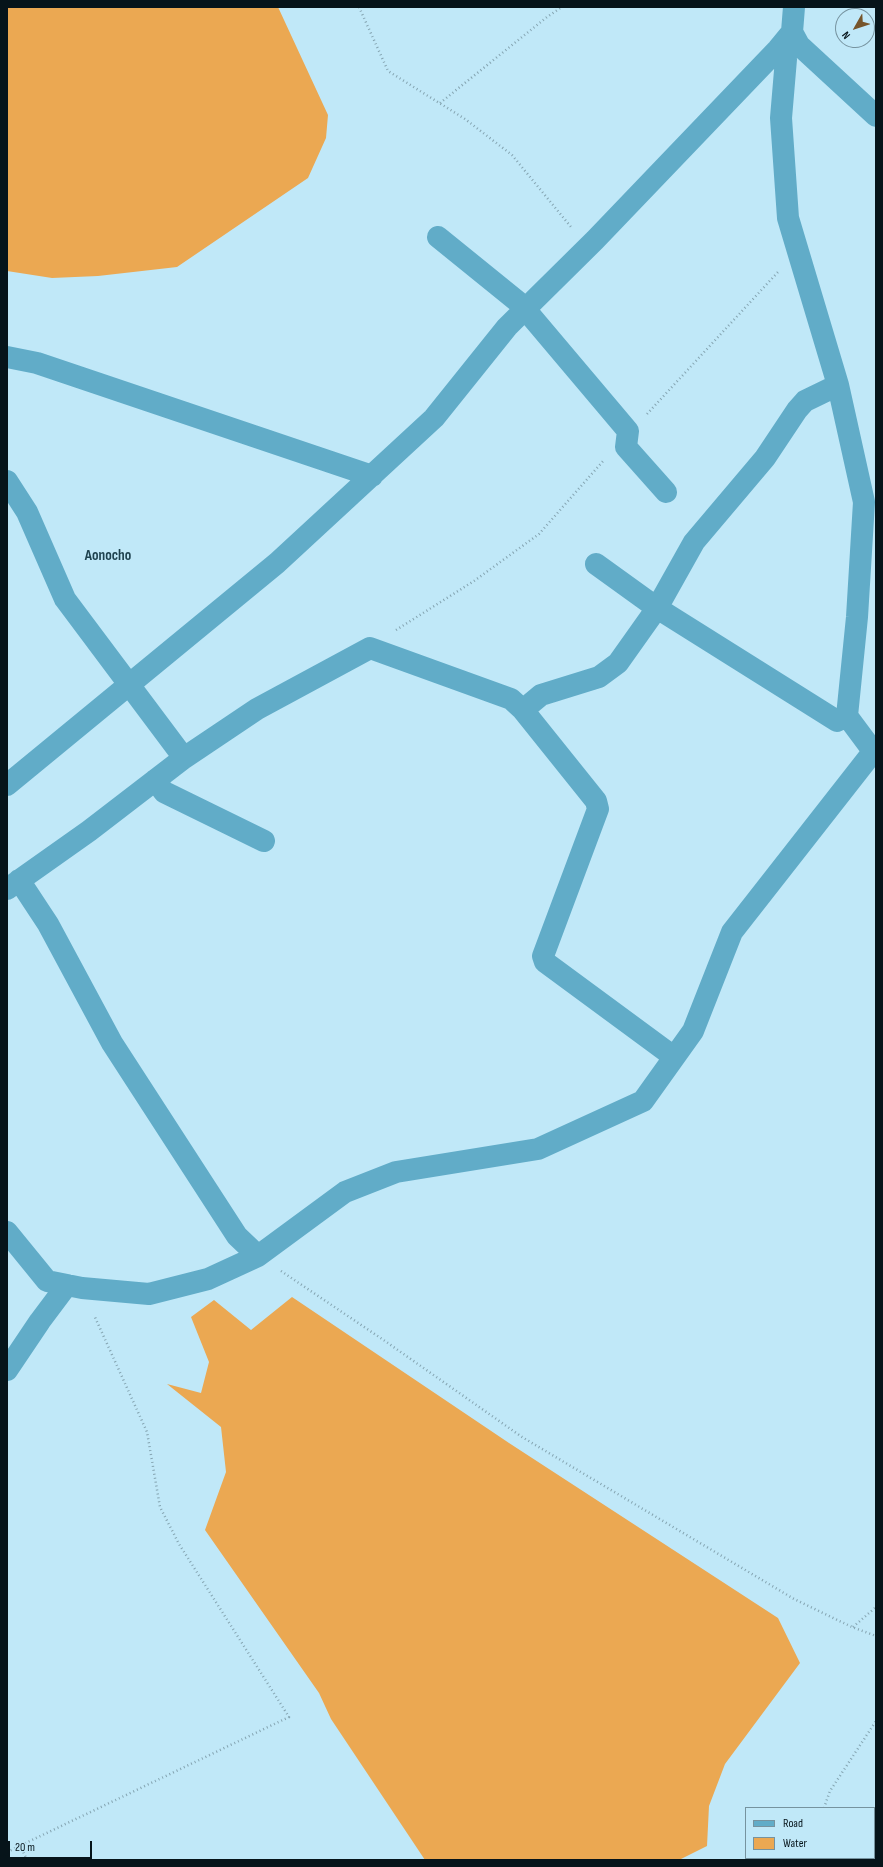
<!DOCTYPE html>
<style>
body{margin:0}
#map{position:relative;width:883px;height:1867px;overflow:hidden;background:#c0e8f8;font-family:"Sofia Sans Condensed",sans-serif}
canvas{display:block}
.frame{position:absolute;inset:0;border:8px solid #06141a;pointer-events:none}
.legend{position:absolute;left:745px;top:1807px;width:130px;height:52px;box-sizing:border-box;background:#c0e8f8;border:1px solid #76939f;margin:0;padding:5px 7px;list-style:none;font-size:12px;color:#06141a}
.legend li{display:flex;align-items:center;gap:8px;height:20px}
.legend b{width:20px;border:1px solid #76939f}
.north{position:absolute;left:835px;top:8px;width:40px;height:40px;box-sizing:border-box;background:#c0e8f8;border:1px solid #76939f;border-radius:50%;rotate:231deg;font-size:11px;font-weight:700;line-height:16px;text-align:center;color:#06141a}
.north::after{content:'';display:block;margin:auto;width:14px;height:18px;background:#76552b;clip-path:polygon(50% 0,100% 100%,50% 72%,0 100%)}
.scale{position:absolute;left:8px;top:1841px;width:84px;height:18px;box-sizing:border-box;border:2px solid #06141a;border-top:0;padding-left:5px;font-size:12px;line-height:14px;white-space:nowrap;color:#06141a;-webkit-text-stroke:3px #c0e8f8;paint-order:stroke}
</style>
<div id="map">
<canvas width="883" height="1867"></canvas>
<div class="frame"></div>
<ul class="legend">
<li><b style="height:5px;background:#61acc8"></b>Road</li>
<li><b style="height:11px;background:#eba852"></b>Water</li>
</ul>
<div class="north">N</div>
<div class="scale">20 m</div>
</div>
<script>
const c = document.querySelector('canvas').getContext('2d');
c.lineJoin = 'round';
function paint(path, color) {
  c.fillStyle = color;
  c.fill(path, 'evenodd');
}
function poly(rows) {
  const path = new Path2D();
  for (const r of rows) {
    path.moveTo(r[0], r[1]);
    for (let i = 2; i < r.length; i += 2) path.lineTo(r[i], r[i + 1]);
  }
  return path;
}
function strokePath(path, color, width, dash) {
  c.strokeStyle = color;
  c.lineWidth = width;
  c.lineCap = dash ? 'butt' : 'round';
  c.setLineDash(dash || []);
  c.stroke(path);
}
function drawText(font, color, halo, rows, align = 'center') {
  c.font = font + ' "Sofia Sans Condensed",sans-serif';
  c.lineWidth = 3.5;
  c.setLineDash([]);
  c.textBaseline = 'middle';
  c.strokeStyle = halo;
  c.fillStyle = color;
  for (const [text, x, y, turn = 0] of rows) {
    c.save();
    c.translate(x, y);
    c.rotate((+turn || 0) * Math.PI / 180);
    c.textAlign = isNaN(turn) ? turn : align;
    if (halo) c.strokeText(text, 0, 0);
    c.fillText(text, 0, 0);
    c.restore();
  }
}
paint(poly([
 [7,7,278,7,328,115,326,138,308,178,177,267,98,276,52,278,7,271],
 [292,1297,509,1443,778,1618,800,1663,725,1764,709,1806,707,1846,679,1860,425,1860,331,1719,319,1693,205,1530,226,1472,221,1427,167,1384,201,1393,209,1362,191,1317,214,1300,251,1330]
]), '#eba852');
strokePath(poly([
 [359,7,388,71,465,119,512,155,571,227],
 [440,103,547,17,562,7],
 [647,414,778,272],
 [396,630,474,581,539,534,604,460],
 [281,1271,385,1341,522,1437,794,1599,852,1627,876,1636],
 [853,1627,876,1607],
 [824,1808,830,1791,876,1721],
 [20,1845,27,1860],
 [7,1852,289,1717,179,1544,160,1507,147,1432,94,1315],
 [808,1858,809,1860]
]), '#84a4b1', 2.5, [1, 3]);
strokePath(poly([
 [792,32,799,45,876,116],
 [778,49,786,59,781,118,788,218,838,385,864,502,857,617,847,716,876,755],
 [438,237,517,301,525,309,628,431,626,447,666,492],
 [7,357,37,363,372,476],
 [7,481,27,512,65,599,184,758],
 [596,564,657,608,837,721,847,716],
 [523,710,541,695,599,677,618,663,657,608,694,542,765,458,797,410,805,401,838,385],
 [155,780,164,792,264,841],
 [7,785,277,563,434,418,507,327,595,240,778,49,792,32,794,7],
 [19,880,48,924,112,1043,237,1236,258,1256],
 [7,889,89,831,184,758,257,709,370,648,511,699,523,710,596,801,598,809,543,956,545,962,674,1057],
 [7,1232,47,1281,82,1288,149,1294,208,1279,258,1256,345,1192,396,1172,538,1149,643,1101,693,1031,732,932,876,748],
 [7,1370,40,1321,67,1285]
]), '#61acc8', 22);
drawText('bold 15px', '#1e424f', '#c0e8f8', [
 ["Aonocho",108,556]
]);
</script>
